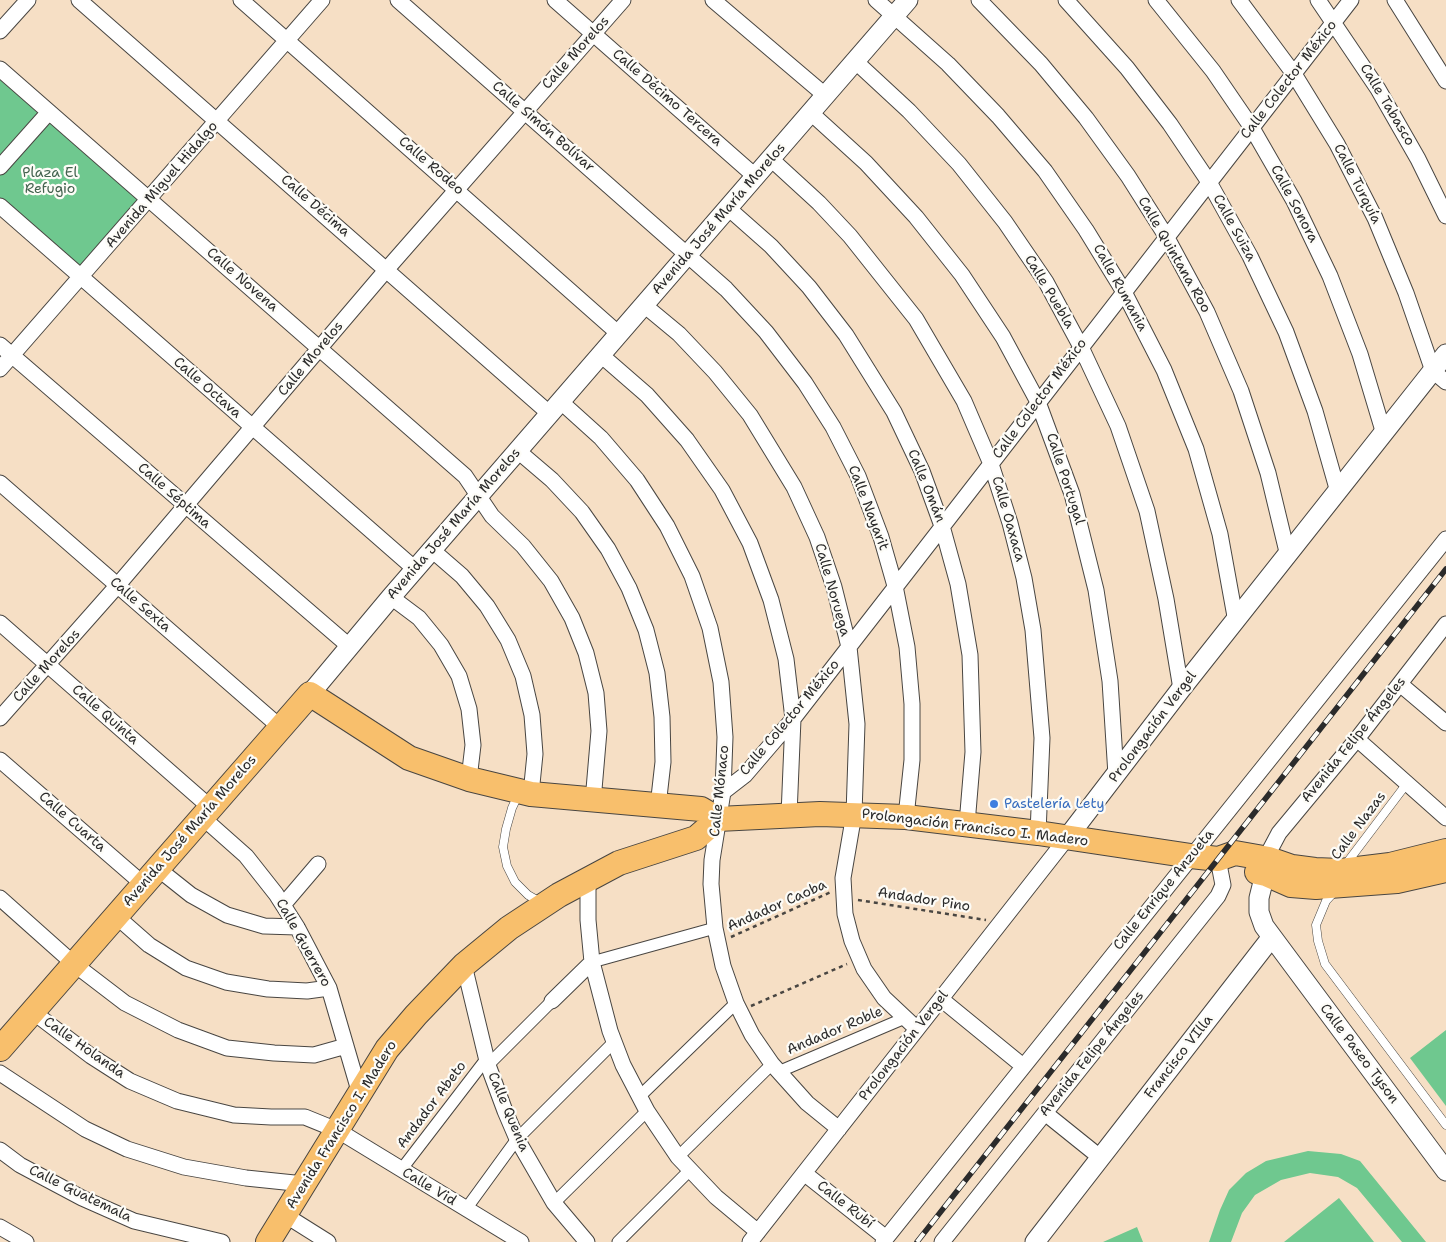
<!DOCTYPE html>
<meta charset="utf-8">
<style>
body{margin:0}
canvas{display:block;background:#f6dfc5}
</style>
<canvas width="1446" height="1242"></canvas>
<script>
const c = document.querySelector('canvas').getContext('2d');
c.lineJoin = 'round';
function paint(path, color) {
  c.fillStyle = color;
  c.fill(path, 'evenodd');
}
function poly(rows) {
  const path = new Path2D();
  for (const r of rows) {
    path.moveTo(r[0], r[1]);
    for (let i = 2; i < r.length; i += 2) path.lineTo(r[i], r[i + 1]);
  }
  return path;
}
function strokePath(path, color, width, dash) {
  c.strokeStyle = color;
  c.lineWidth = width;
  c.lineCap = dash ? 'butt' : 'round';
  c.setLineDash(dash || []);
  c.stroke(path);
}
function drawText(font, color, halo, rows, align = 'center') {
  c.font = font + ' "Shantell Sans",sans-serif';
  c.lineWidth = 4.5;
  c.setLineDash([]);
  c.textBaseline = 'middle';
  c.strokeStyle = halo;
  c.fillStyle = color;
  for (const [text, x, y, turn = 0] of rows) {
    c.save();
    c.translate(x, y);
    c.rotate((+turn || 0) * Math.PI / 180);
    c.textAlign = isNaN(turn) ? turn : align;
    if (halo) c.strokeText(text, 0, 0);
    c.fillText(text, 0, 0);
    c.restore();
  }
}
paint(poly([
 [0,73,146,200,82,272,0,202],
 [1446,1030,1446,1106,1410,1058],
 [1308,1151,1341,1154,1360,1161,1426,1242,1402,1242,1357,1188,1338,1177,1310,1173,1281,1180,1255,1195,1242,1213,1231,1242,1209,1242,1220,1210,1229,1190,1246,1173,1266,1161],
 [1339,1198,1374,1242,1284,1242],
 [1137,1227,1143,1242,1103,1242]
]), '#6fc88f');
const service = poly([
 [519,793,512,808,506,829,503,847,507,866,515,882,528,895,540,902],
 [1346,864,1408,782],
 [1335,891,1326,901,1316,925,1318,941,1325,964,1446,1125]
]);
const pedestrian = poly([
 [592,962,715,928],
 [488,1065,552,1001],
 [778,1072,905,1018],
 [639,1097,736,1003],
 [678,1157,772,1064],
 [401,1170,487,1058],
 [554,1203,647,1111],
 [466,1209,517,1139,614,1042],
 [618,1242,690,1170]
]);
const minor = poly([
 [79,0,550,414],
 [241,0,619,334],
 [398,0,726,289,766,332,805,383,833,427,858,476,881,537,895,586,907,647,912,704,912,760,906,817],
 [555,0,756,177],
 [713,0,826,96],
 [876,0,948,64,998,116,1045,171,1086,230,1124,292,1164,370,1196,449,1220,534,1236,622],
 [979,0,1041,64,1086,118,1128,176,1166,236,1207,312,1241,391,1268,473,1288,556],
 [1066,0,1127,68,1170,124,1209,182,1250,256,1286,332,1315,411,1338,492],
 [1156,0,1213,71,1252,128,1294,201,1330,276,1360,354,1384,434],
 [1239,0,1294,74,1337,144,1375,218,1406,293,1433,371,1446,382],
 [1318,0,1378,89,1418,159,1446,216],
 [1395,0,1446,81],
 [0,31,28,0],
 [855,61,909,111,959,164,1005,222,1046,282,1081,347,1118,426,1147,511,1166,599,1181,689],
 [0,69,465,476,492,516,523,546,551,581,572,618,586,653,596,693,599,731,593,801],
 [811,113,866,163,916,217,962,275,1003,337,1038,402,1072,494,1096,590,1110,681,1116,775],
 [771,159,819,203,850,236,916,319,964,401,991,464,1010,523,1024,578,1033,630,1042,738,1038,833],
 [0,167,49,112],
 [0,206,415,569],
 [728,208,771,246,809,287,846,335,894,412,922,471,942,526,958,584,970,655,973,752,967,824],
 [644,305,679,334,715,372,750,415,794,487,817,537,834,587,849,647,857,724,854,814,843,878,845,914,852,941,864,969,884,998,917,1029],
 [0,345,349,646],
 [601,355,647,395,687,440,722,490,750,543,771,600,786,659,793,719,789,815],
 [0,369,322,0],
 [560,401,601,438,637,480,667,526,692,576,710,628,721,682,725,737,723,792,712,860,711,884,715,928,723,966,736,1003,752,1035,772,1064,807,1103,839,1129],
 [518,451,552,480,582,512,608,549,629,588,646,630,657,673,662,717,663,762,658,806],
 [0,483,280,727],
 [432,550,462,576,487,606,508,640,523,676,532,715,535,754,531,794],
 [391,597,419,618,441,645,459,676,469,709,473,745,469,779],
 [0,623,211,808],
 [1400,684,1446,723],
 [0,718,117,586,387,269,623,0],
 [1357,739,1446,818],
 [0,760,143,884],
 [723,792,745,775,793,719,1351,0],
 [202,817,246,856,276,894,297,927,329,988,360,1094],
 [1269,859,1270,850,1279,833,1357,739,1446,624],
 [157,868,191,895,227,915,264,926,297,927],
 [588,879,588,920,592,962,610,1031,623,1065,647,1111,678,1157,716,1197,758,1232],
 [0,898,74,964,125,1003,178,1030,227,1048,274,1053,314,1055,346,1046],
 [283,905,318,864],
 [116,916,149,945,186,968,226,982,268,989,307,991,329,988],
 [464,965,488,1065,505,1111,517,1139,554,1203,587,1242],
 [941,999,1023,1066],
 [552,1001,592,962],
 [33,1012,91,1056,130,1081,177,1101,234,1115,271,1117,305,1117,337,1130,521,1242],
 [0,1073,85,1129,127,1149,184,1167,246,1178,304,1184],
 [1045,1113,1101,1158],
 [0,1150,20,1165,82,1198,134,1221,222,1242],
 [804,1173,886,1238],
 [285,1215,328,1242],
 [0,1227,26,1242],
 [750,1242,1067,838],
 [883,1242,1446,539],
 [942,1242,1218,896,1223,885,1218,859]
]);
const tertiary = poly([
 [310,694,391,597,908,0],
 [1067,838,1181,689,1446,354],
 [1268,862,1259,898,1259,912,1264,926,1446,1171],
 [1035,1242,1271,938]
]);
const primary = poly([
 [1257,872,1266,874,1291,885,1316,887,1397,881,1446,870],
 [0,1049,310,694,409,758,469,779,531,794,701,809,718,819,820,814,906,817,1038,833,1191,856,1218,859,1235,853,1269,859,1292,867,1315,870,1341,871,1390,865,1446,851],
 [268,1242,387,1049,416,1015,464,965,509,928,559,895,619,863,696,838,718,819]
]);
strokePath(service, '#494642', 9);
strokePath(pedestrian, '#494642', 13);
strokePath(minor, '#494642', 17);
strokePath(tertiary, '#494642', 21);
strokePath(primary, '#494642', 26);
strokePath(poly([
 [858,900,986,920],
 [731,937,831,892],
 [751,1006,847,964]
]), '#494642', 2.5, [4, 4]);
strokePath(service, '#fff', 8);
strokePath(pedestrian, '#fff', 11);
strokePath(minor, '#fff', 15);
strokePath(tertiary, '#fff', 19);
strokePath(primary, '#f8bf6c', 24);
const rail = poly([
 [917,1242,1446,569]
]);
strokePath(rail, '#2b2b2b', 5.5);
strokePath(rail, '#fdfcf7', 4, [11]);
for (const [x, y, r, color] of [
 [994,804,5,"#3f7fe0"]
]) {
  const dot = new Path2D();
  dot.arc(x, y, r, 0, 2 * Math.PI);
  c.fillStyle = color;
  c.fill(dot);
  strokePath(dot, '#fdfcf7', 2);
}
drawText('14px', '#2b2b2b', '#fdfcf7', [
 ["Calle Morelos",576,53,-48],
 ["Calle Colector México",1289,80,-52],
 ["Calle Décimo Tercera",667,98,41],
 ["Calle Tabasco",1387,105,59],
 ["Calle Simón Bolívar",543,127,41],
 ["Calle Rodeo",431,166,41],
 ["Calle Turquía",1357,184,63],
 ["Avenida Miguel Hidalgo",162,185,-49],
 ["Calle Sonora",1294,204,62],
 ["Calle Décima",315,206,41],
 ["Avenida José María Morelos",719,219,-49],
 ["Calle Suiza",1234,228,61],
 ["Calle Quintana Roo",1174,255,60],
 ["Calle Novena",242,280,41],
 ["Calle Rumania",1120,288,61],
 ["Calle Puebla",1049,292,59],
 ["Calle Morelos",311,359,-50],
 ["Calle Octava",207,388,41],
 ["Calle Colector México",1040,399,-53],
 ["Calle Portugal",1065,479,72],
 ["Calle Omán",926,486,68],
 ["Calle Séptima",174,496,41],
 ["Calle Nayarit",868,508,69],
 ["Calle Oaxaca",1008,519,74],
 ["Avenida José María Morelos",454,524,-49],
 ["Calle Noruega",832,590,74],
 ["Calle Sexta",140,605,41],
 ["Calle Morelos",47,666,-48],
 ["Calle Quinta",105,715,41],
 ["Calle Colector México",790,718,-50],
 ["Prolongación Vergel",1153,727,-53],
 ["Avenida Felipe Ángeles",1354,740,-51],
 ["Calle Mónaco",720,791,-84],
 ["Calle Cuarta",72,822,41],
 ["Calle Nazas",1359,826,-53],
 ["Prolongación Francisco I. Madero",975,828,7],
 ["Avenida José María Morelos",190,831,-49],
 ["Calle Enrique Anzueta",1164,890,-51],
 ["Andador Pino",924,900,9],
 ["Andador Caoba",777,906,-24],
 ["Calle Guerrero",303,943,61],
 ["Andador Roble",835,1031,-23],
 ["Prolongación Vergel",904,1046,-52],
 ["Calle Holanda",84,1048,35],
 ["Avenida Felipe Ángeles",1092,1054,-51],
 ["Calle Paseo Tyson",1359,1054,53],
 ["Francisco VIlla",1179,1057,-52],
 ["Andador Abeto",432,1105,-53],
 ["Calle Quenia",508,1112,67],
 ["Avenida Francisco I. Madero",342,1125,-58],
 ["Calle Vid",429,1187,31],
 ["Calle Guatemala",80,1194,26],
 ["Calle Rubí",845,1205,38]
]);
drawText('14px', '#43624e', '#fdfcf7', [
 ["Plaza El",50,173],
 ["Refugio",50,189]
]);
drawText('14px', '#366cbe', '#fdfcf7', [
 ["Pastelería Lety",1004,804]
], 'left');
</script>
